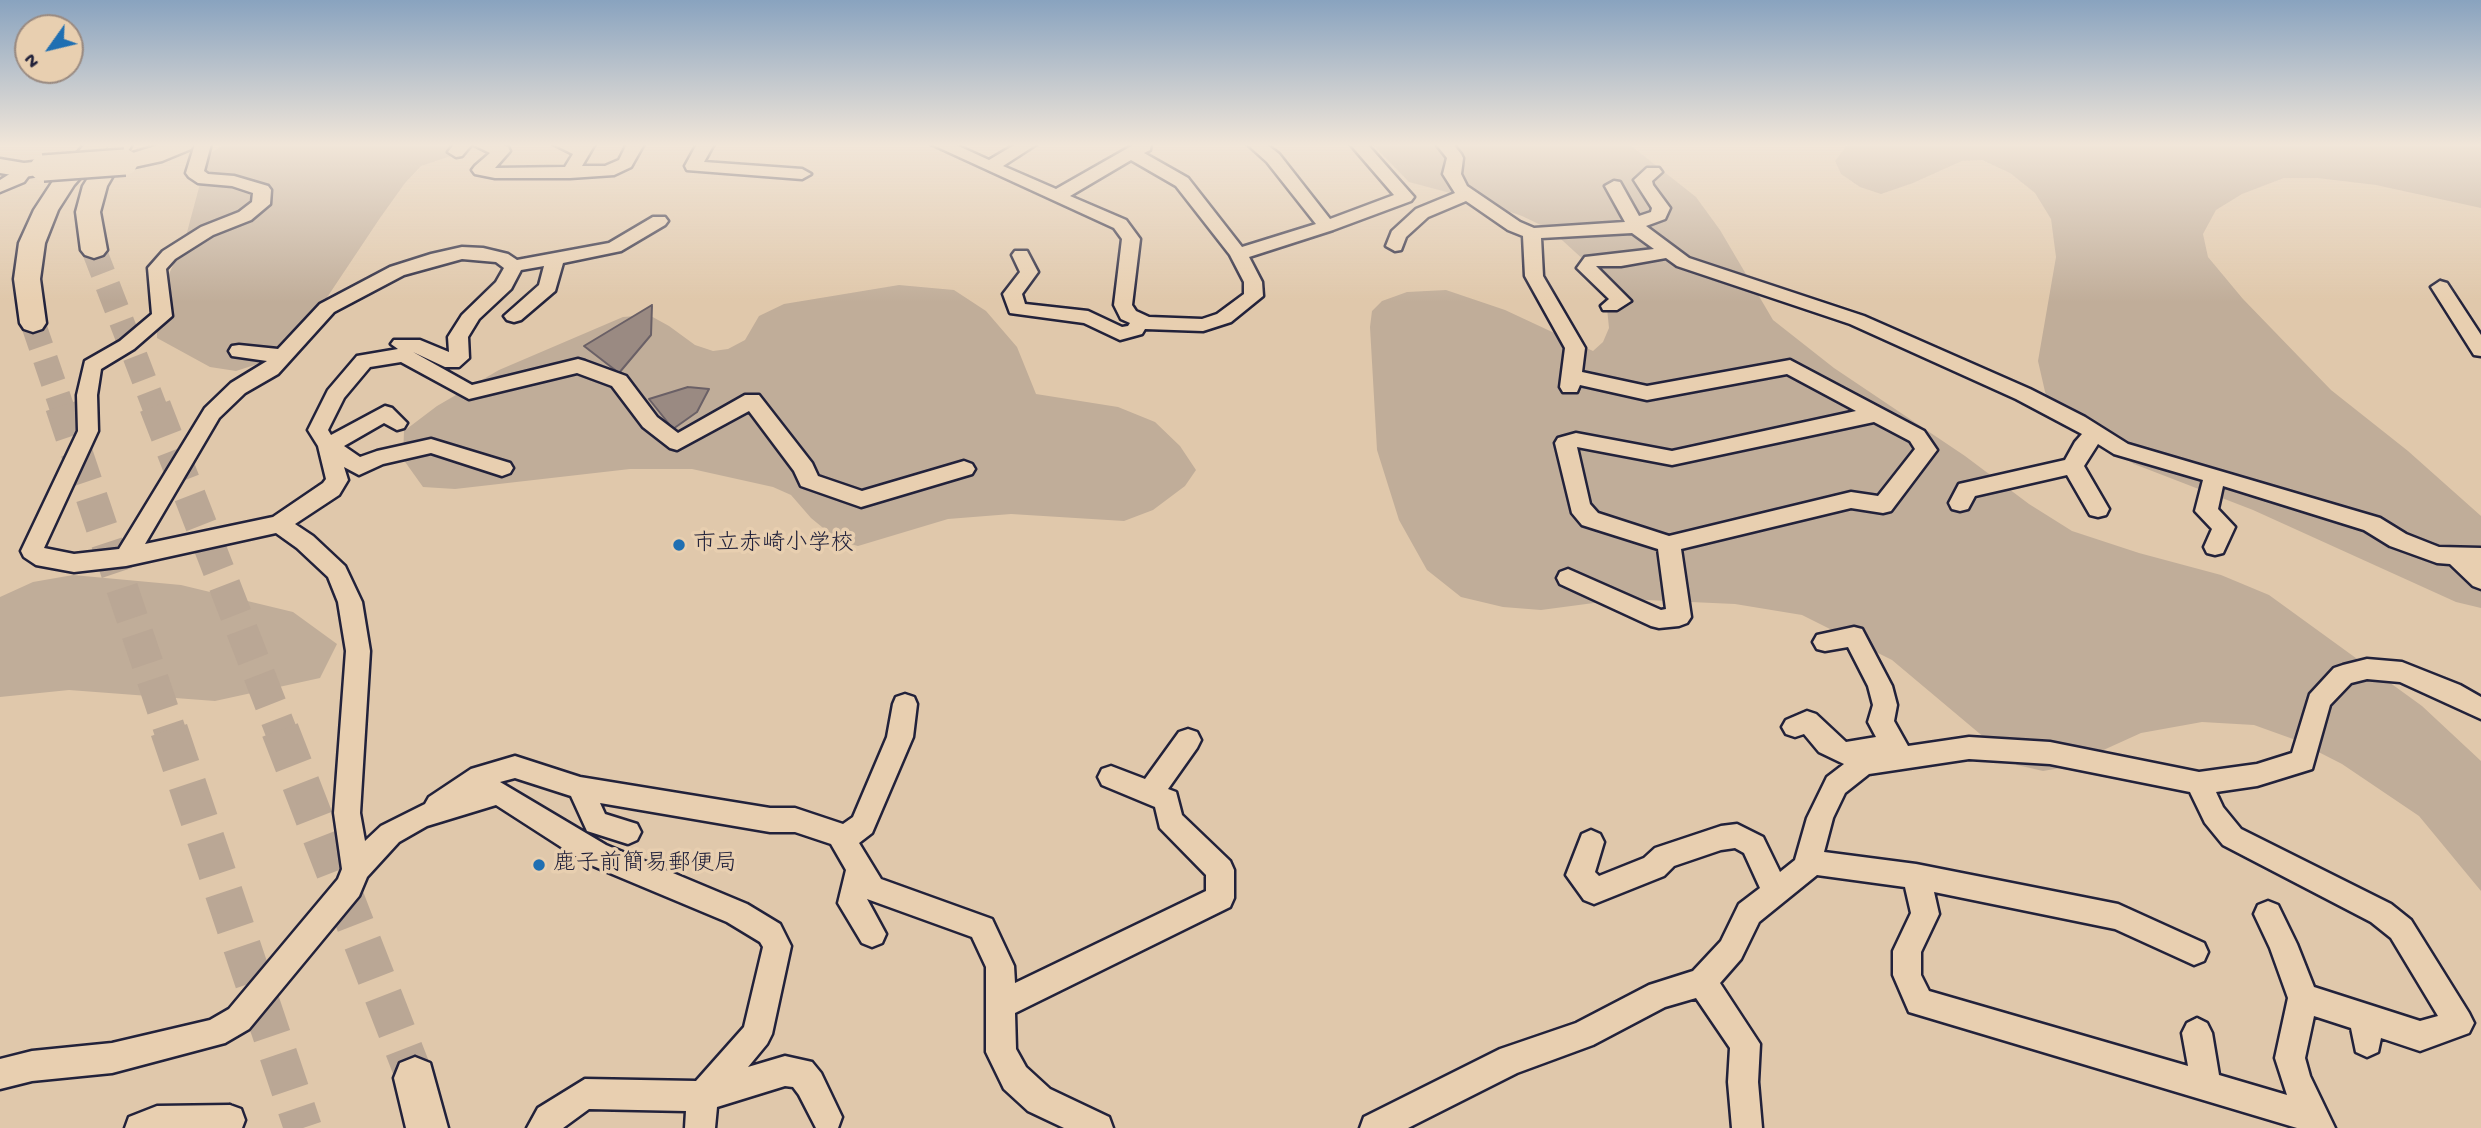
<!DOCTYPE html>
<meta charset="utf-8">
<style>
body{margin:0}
#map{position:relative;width:2481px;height:1128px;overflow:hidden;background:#e0c8ab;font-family:"Gochi Hand",sans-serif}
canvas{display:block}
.north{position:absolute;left:14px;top:14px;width:70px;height:70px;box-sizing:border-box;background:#e8cfb0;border:2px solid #998a81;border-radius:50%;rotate:236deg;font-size:19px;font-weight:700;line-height:28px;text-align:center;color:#22223b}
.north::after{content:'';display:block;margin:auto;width:24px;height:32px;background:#1f6fb2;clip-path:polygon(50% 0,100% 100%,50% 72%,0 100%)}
</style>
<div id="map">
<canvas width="2481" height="1128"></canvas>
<div class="north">N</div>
</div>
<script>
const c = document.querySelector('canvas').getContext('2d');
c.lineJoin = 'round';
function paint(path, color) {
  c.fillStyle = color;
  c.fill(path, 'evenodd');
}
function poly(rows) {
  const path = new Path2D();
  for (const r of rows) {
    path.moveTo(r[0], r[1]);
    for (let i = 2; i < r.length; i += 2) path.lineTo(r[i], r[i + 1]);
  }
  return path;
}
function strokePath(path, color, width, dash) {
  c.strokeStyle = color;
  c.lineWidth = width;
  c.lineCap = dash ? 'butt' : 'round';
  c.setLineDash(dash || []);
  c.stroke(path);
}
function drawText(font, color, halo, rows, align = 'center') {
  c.font = font + ' "Gochi Hand","Klee One",sans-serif';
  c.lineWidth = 7;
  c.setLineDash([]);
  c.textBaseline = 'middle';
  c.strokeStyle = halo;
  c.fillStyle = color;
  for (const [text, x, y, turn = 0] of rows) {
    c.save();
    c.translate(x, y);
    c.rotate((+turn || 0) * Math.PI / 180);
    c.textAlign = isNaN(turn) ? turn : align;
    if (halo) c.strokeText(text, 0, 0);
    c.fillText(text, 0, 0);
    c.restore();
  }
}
paint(poly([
 [224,144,487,144,421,166,405,183,380,218,318,311,270,360,236,371,210,367,157,338,157,301,186,236,201,180,212,152],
 [1372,144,1629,144,1696,197,1720,230,1773,320,1834,368,1965,456,2029,504,2072,531,2139,553,2221,575,2269,595,2422,706,2481,761,2481,891,2419,816,2342,764,2293,739,2254,725,2202,722,2141,733,2066,767,2043,771,2017,765,1892,660,1802,615,1735,604,1624,599,1541,610,1503,607,1461,597,1427,570,1399,520,1377,450,1370,327,1372,311,1382,301,1407,292,1446,290,1505,310,1593,351,1603,342,1609,328,1606,298,1598,273,1551,230,1522,216,1469,198,1409,182],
 [1848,144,2481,144,2481,208,2376,185,2317,178,2284,178,2242,194,2216,210,2203,234,2208,257,2243,299,2331,390,2408,451,2481,516,2481,608,2456,602,2253,510,2134,464,2084,434,2046,396,2038,361,2056,257,2051,219,2035,193,2010,173,1982,160,1962,161,1913,183,1881,194,1860,187,1841,174,1835,161],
 [899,285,954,290,986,311,1017,347,1036,394,1118,407,1155,422,1180,446,1196,470,1185,486,1153,510,1124,521,1011,514,948,519,858,546,839,541,811,518,791,495,773,487,692,469,630,469,455,489,423,487,403,459,404,431,437,406,499,370,623,317,649,315,669,326,695,345,713,351,728,349,745,340,759,316,784,304],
 [73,575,181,585,293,612,337,644,320,678,215,701,69,690,0,697,0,597,33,582]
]), '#c0ad99');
const water = poly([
 [652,305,651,335,619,373,584,346,652,305],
 [688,387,709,389,697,412,673,429,649,399,688,387]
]);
paint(water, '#9a8a82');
strokePath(water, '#6a6066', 2);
strokePath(poly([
 [94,250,155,408],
 [33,323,62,408]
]), '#baa795', 25, [25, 13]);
strokePath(poly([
 [61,406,170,731],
 [155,406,281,731]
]), '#baa795', 32, [32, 16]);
strokePath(poly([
 [169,730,303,1128],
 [280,730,415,1078]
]), '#baa795', 38, [38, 19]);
const street = poly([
 [195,144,211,144,204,171,208,174,234,176,268,186,271,190,270,204,251,220,213,235,175,259,166,269,172,316,134,349,101,369,97,395,98,431,44,548,74,554,119,549,205,408,231,383,267,361,232,356,229,351,232,346,239,345,278,349,320,304,390,267,431,254,462,247,483,248,508,254,517,260,609,243,653,217,665,217,668,221,665,225,621,251,563,263,555,291,521,320,514,322,507,320,504,316,539,285,544,266,521,270,511,289,479,319,468,337,469,358,459,367,445,367,413,352,472,385,578,359,585,361,626,376,657,417,678,433,745,395,759,395,812,463,818,476,862,491,964,461,972,464,975,469,972,474,861,507,801,486,794,471,749,411,677,450,670,448,643,427,612,386,577,373,469,399,401,362,370,367,344,398,328,430,331,435,385,406,392,408,407,423,404,428,397,430,384,423,344,446,360,457,377,451,431,439,510,463,513,468,510,473,502,476,431,453,383,464,359,475,344,467,348,480,339,495,295,524,313,536,345,566,362,602,370,651,360,813,365,841,381,826,425,804,429,797,471,769,515,756,580,777,770,808,795,808,843,824,853,817,887,737,893,704,896,697,905,694,914,697,917,704,913,737,872,833,859,843,881,879,992,919,1014,966,1015,983,1206,891,1206,875,1160,828,1155,807,1102,785,1098,777,1102,769,1111,766,1145,779,1179,732,1188,729,1197,732,1201,740,1197,748,1168,789,1176,792,1182,815,1230,861,1234,870,1234,898,1230,907,1015,1013,1016,1049,1026,1067,1050,1089,1109,1117,1113,1128,1064,1128,1028,1111,1004,1089,986,1052,986,967,972,937,867,899,886,934,882,943,872,947,862,943,838,903,846,870,831,844,795,832,770,832,600,803,605,814,637,824,641,832,637,840,628,844,587,831,571,796,515,778,500,782,606,845,747,904,780,924,791,946,772,1034,767,1044,748,1067,785,1056,812,1062,821,1073,842,1117,838,1128,816,1128,799,1095,793,1087,785,1086,717,1107,715,1128,685,1128,686,1111,589,1109,563,1128,527,1128,538,1108,585,1079,696,1081,744,1027,763,947,760,942,727,922,586,863,496,805,427,826,399,842,367,877,359,896,249,1029,225,1043,112,1073,32,1081,0,1089,0,1059,32,1051,112,1043,210,1020,229,1009,338,879,342,869,334,813,346,651,338,602,328,577,297,548,276,533,126,566,74,572,36,565,24,557,21,551,78,431,77,395,85,361,120,341,152,314,148,268,163,251,201,227,239,212,252,202,253,193,232,186,198,183,189,177,186,173,195,144],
 [462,259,496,262,504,268,496,282,462,315,448,337,449,352,420,340,394,340,391,344,398,349,357,356,328,390,308,430,318,446,326,479,323,483,273,517,145,544,219,418,245,393,278,374,334,312,404,275,462,259],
 [454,144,498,144,508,147,510,151,495,168,565,167,573,154,553,144,595,144,582,166,605,166,619,160,627,144,644,144,631,167,614,175,570,178,495,178,475,174,472,170,475,166,490,153,472,144,462,156,456,157,448,152,454,144],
 [697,144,714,144,704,162,802,169,811,174,802,179,687,170,685,166,697,144],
 [931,144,954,144,989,160,1016,144,1037,144,1003,166,1056,189,1135,144,1151,144,1150,150,1144,153,1188,178,1242,247,1316,224,1267,162,1247,144,1266,144,1279,154,1330,219,1394,195,1350,144,1367,144,1414,197,1411,201,1333,230,1249,257,1262,282,1263,296,1231,322,1203,331,1145,329,1142,334,1120,340,1084,323,1010,313,1003,294,1020,272,1012,255,1015,251,1027,251,1038,272,1022,294,1025,304,1088,311,1122,327,1128,326,1130,323,1121,319,1114,305,1122,239,1114,228,931,144],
 [1131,160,1176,186,1230,255,1244,282,1244,294,1217,314,1202,319,1149,317,1136,311,1132,305,1140,239,1126,220,1070,196,1131,160],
 [1436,144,1453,144,1461,154,1463,158,1461,174,1467,186,1520,222,1534,228,1625,222,1605,186,1614,181,1620,182,1639,216,1651,212,1652,208,1634,180,1647,168,1659,168,1662,172,1652,181,1653,185,1670,208,1665,219,1646,226,1689,258,1864,316,2030,389,2085,417,2128,444,2380,518,2406,534,2439,547,2481,548,2481,589,2473,586,2450,564,2437,563,2390,546,2364,530,2223,486,2218,509,2235,527,2223,553,2215,555,2207,553,2204,547,2212,529,2195,511,2203,480,2114,454,2098,444,2084,466,2109,509,2106,515,2098,517,2090,515,2067,475,1975,496,1968,509,1960,511,1952,509,1949,503,1959,484,2065,460,2075,442,2082,434,2016,399,1850,324,1677,266,1666,258,1621,266,1596,266,1631,301,1617,310,1603,310,1601,306,1609,299,1577,268,1585,257,1654,249,1632,233,1541,238,1543,276,1585,348,1582,372,1647,386,1790,360,1924,431,1937,450,1891,511,1883,513,1851,508,1681,549,1691,617,1687,623,1679,626,1659,628,1651,626,1560,584,1557,578,1560,572,1568,569,1661,610,1666,609,1658,549,1582,525,1572,513,1555,443,1558,438,1576,433,1672,451,1856,411,1787,374,1647,400,1580,385,1577,392,1563,392,1560,387,1565,348,1525,276,1523,236,1508,230,1466,201,1428,217,1406,237,1401,250,1395,251,1386,246,1392,231,1416,209,1455,193,1443,174,1447,158,1436,144],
 [1874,422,1910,441,1915,449,1878,496,1851,492,1669,536,1598,513,1590,504,1577,447,1672,465,1874,422],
 [24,165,33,170,24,182,0,192,0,180,24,165],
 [2440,281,2447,283,2481,335,2481,356,2474,355,2431,287,2440,281],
 [1854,627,1862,629,1892,686,1897,705,1894,721,1908,746,1969,737,2050,742,2199,772,2257,764,2292,753,2310,694,2334,668,2343,665,2367,659,2402,662,2460,685,2481,697,2481,719,2400,682,2367,679,2351,683,2330,705,2312,769,2257,786,2216,792,2223,807,2241,829,2391,904,2411,920,2469,1013,2474,1023,2469,1033,2420,1051,2381,1038,2378,1052,2367,1057,2356,1052,2351,1028,2314,1016,2305,1058,2310,1076,2335,1128,2297,1128,1909,1012,1893,975,1893,951,1911,913,1905,887,1817,875,1759,922,1741,959,1720,983,1760,1044,1758,1082,1762,1128,1732,1128,1728,1082,1730,1048,1696,998,1665,1007,1593,1045,1517,1073,1408,1128,1360,1128,1364,1117,1500,1049,1576,1023,1649,985,1693,971,1721,941,1739,904,1760,888,1744,853,1735,848,1721,850,1674,866,1664,876,1594,904,1584,900,1566,875,1582,834,1591,830,1600,834,1604,842,1595,872,1599,876,1644,858,1655,848,1721,826,1737,824,1763,837,1780,872,1795,860,1807,818,1827,777,1844,764,1819,752,1804,734,1795,737,1786,734,1782,727,1786,720,1807,711,1816,714,1846,742,1876,737,1868,722,1873,705,1868,686,1848,647,1825,651,1817,649,1813,642,1817,635,1854,627],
 [1969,759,2050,764,2190,792,2205,823,2223,845,2371,922,2391,938,2438,1016,2420,1021,2314,987,2297,944,2278,905,2268,901,2258,905,2254,914,2270,948,2288,998,2275,1058,2287,1095,2219,1075,2212,1033,2207,1023,2197,1018,2187,1023,2182,1033,2188,1066,1929,991,1921,975,1921,952,1939,914,1934,892,2115,929,2194,965,2204,961,2208,952,2204,943,2118,904,1916,864,1824,852,1833,818,1845,793,1869,774,1969,759],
 [230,1105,241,1109,245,1120,242,1128,125,1128,129,1117,157,1106,230,1105]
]);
const secondary = poly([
 [85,144,132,144,126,155,162,144,194,144,191,149,162,161,125,169,118,167,107,186,100,212,107,250,103,255,94,258,85,255,81,250,76,212,83,186,109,145,74,185,58,210,45,243,40,279,46,323,42,329,33,332,24,329,20,323,14,279,19,243,34,210,53,181,85,144],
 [0,159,24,163,43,161,51,163,55,168,51,173,24,177,0,173,0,159],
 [415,1057,430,1063,448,1128,406,1128,394,1078,400,1063,415,1057]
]);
strokePath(street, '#22223b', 5);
strokePath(secondary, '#22223b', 5);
paint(street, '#e8cfb0');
paint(secondary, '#e8cfb0');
const secondaryBridge = poly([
 [43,168,125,162]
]);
strokePath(secondaryBridge, '#22223b', 30, []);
strokePath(secondaryBridge, '#e8cfb0', 25);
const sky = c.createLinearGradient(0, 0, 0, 302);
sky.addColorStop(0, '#89a3bf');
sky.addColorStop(0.48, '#f1e6d9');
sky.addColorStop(1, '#f1e6d900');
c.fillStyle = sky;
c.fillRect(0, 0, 2481, 302);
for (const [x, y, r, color] of [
 [679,545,7,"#1f6fb2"],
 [539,865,7,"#1f6fb2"]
]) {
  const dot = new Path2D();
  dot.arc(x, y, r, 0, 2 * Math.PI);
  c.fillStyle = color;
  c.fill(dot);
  strokePath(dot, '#e8cfb0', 2.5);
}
drawText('23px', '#22223b', '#e8cfb0', [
 ["市立赤崎小学校",693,545],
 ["鹿子前簡易郵便局",553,865]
], 'left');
</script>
